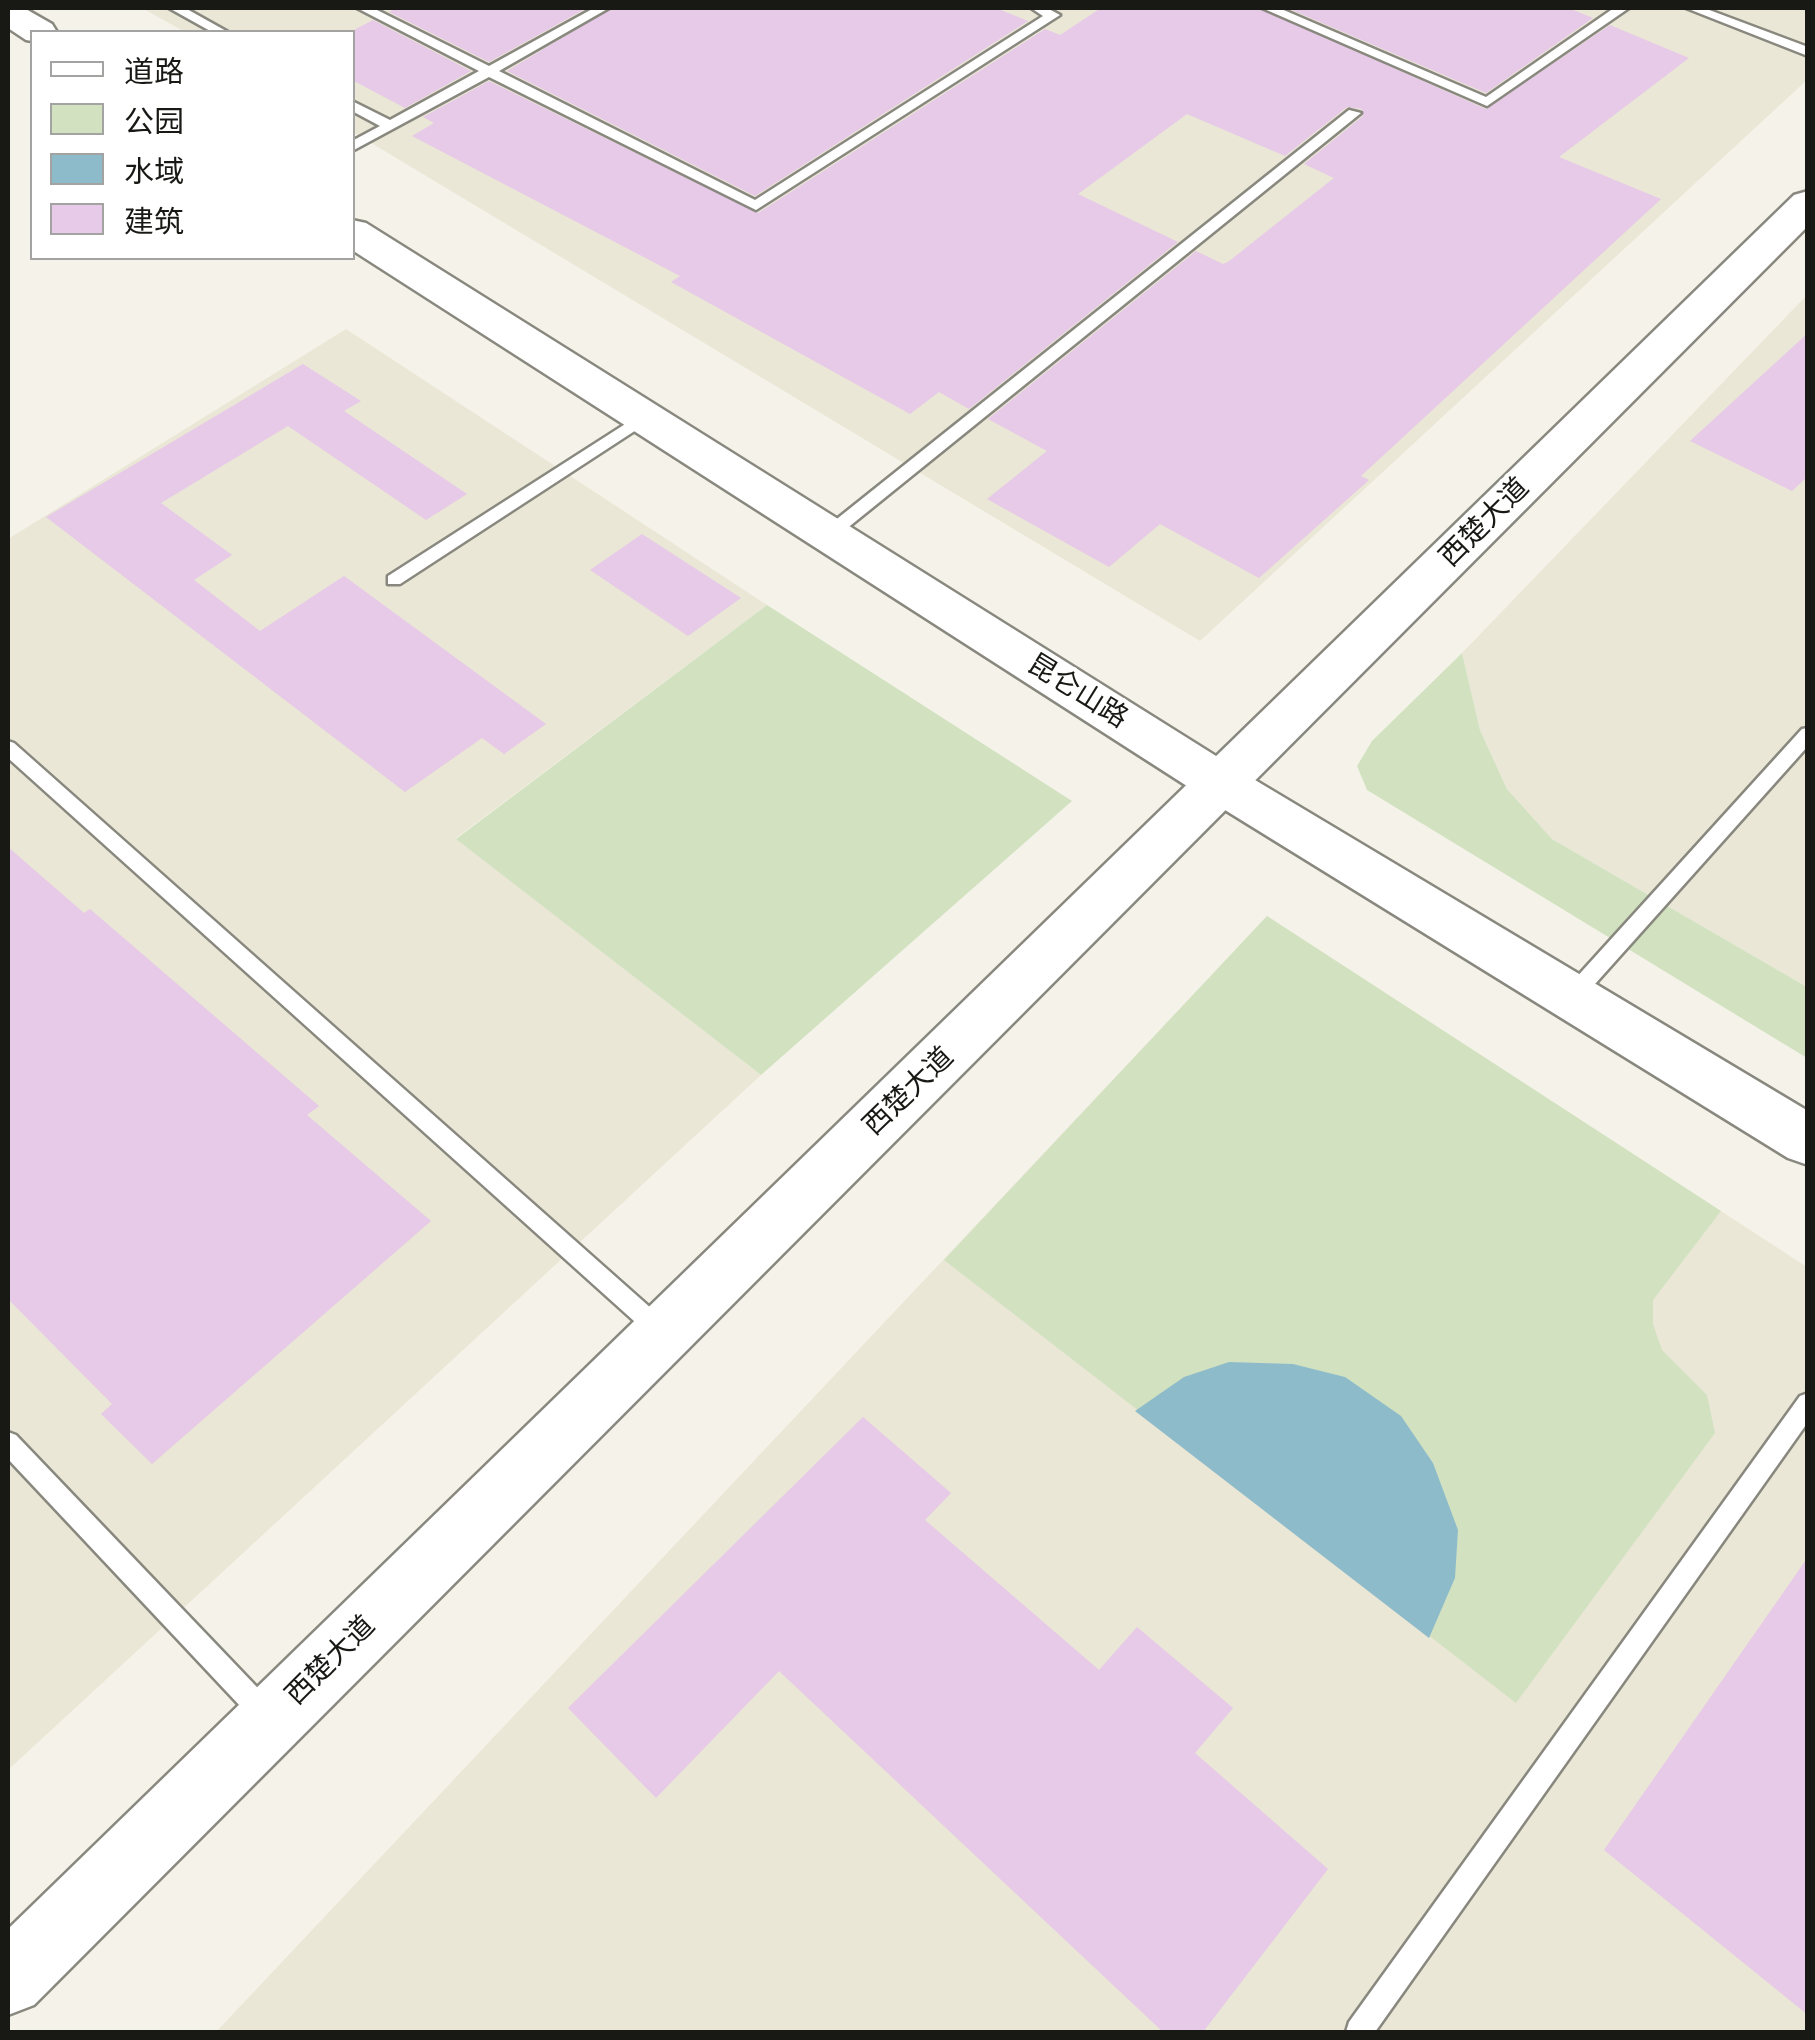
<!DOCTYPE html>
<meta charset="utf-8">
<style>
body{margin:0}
#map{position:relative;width:1815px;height:2040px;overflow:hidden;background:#f5f3e9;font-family:Helvetica,"Noto Sans SC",sans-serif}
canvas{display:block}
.frame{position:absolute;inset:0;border:10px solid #181814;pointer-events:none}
.legend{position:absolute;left:30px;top:30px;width:325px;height:230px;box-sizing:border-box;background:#fff;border:2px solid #a3a3a1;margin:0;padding:12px 18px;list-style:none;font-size:30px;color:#181814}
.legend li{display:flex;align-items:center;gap:20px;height:50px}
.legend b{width:50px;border:2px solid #a3a3a1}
</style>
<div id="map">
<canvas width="1815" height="2040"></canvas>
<div class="frame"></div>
<ul class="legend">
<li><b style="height:12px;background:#fff"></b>道路</li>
<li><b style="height:28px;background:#d2e2c1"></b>公园</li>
<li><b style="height:28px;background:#8ebbca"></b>水域</li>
<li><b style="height:28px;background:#e7c9e8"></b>建筑</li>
</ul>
</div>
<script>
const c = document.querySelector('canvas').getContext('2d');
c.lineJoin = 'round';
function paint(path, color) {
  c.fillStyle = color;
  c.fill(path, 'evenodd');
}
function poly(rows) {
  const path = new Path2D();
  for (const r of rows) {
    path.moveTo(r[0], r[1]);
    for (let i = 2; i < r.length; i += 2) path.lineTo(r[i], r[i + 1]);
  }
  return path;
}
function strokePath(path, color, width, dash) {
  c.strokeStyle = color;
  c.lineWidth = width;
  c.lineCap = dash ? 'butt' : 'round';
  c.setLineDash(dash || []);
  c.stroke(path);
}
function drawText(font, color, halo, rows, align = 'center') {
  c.font = font + ' Helvetica,"Noto Sans SC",sans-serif';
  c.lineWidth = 8;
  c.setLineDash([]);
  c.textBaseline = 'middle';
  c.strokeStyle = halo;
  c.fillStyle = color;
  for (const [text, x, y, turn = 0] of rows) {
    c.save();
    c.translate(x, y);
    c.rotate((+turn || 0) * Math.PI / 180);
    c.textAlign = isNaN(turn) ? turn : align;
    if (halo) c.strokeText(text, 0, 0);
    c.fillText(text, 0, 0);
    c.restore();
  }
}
paint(poly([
 [142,8,1807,8,1808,79,1200,641,353,132,352,32,185,32],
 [1807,295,1807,987,1552,839,1507,789,1480,730,1462,653],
 [346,329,767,605,456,838,761,1075,8,1770,8,539],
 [1267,916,1807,1267,1807,2032,216,2032]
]), '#eae7d6');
paint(poly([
 [767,605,1072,801,761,1075,456,839],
 [1462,653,1480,730,1507,789,1552,839,1807,987,1807,1058,1367,790,1357,766,1372,741],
 [1267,916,1721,1211,1653,1300,1653,1324,1662,1350,1707,1395,1715,1433,1516,1703,944,1260]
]), '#d2e2c1');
paint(poly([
 [1229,1362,1293,1364,1345,1377,1401,1416,1433,1463,1458,1530,1455,1578,1429,1638,1135,1411,1184,1377]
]), '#8ebbca');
paint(poly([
 [396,8,587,8,489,62,389,12],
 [612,8,996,8,1028,21,755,196,507,71],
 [1101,8,1259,8,1486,109,1610,25,1689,58,1559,157,1661,199,1361,476,1369,480,1259,578,1160,524,1109,567,987,499,1047,451,988,419,1196,251,1223,264,1228,262,1334,178,1304,164,1363,116,1362,109,1347,107,1285,156,1187,114,1078,194,1178,242,969,409,939,392,910,414,671,282,680,276,412,136,434,123,423,117,489,81,758,213,1045,29,1060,35],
 [1287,8,1568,8,1593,18,1486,93],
 [373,20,471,71,405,108,352,80,352,31],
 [1808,333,1808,476,1792,491,1690,441],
 [303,364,361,401,344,411,467,494,426,520,288,426,161,503,232,555,194,580,260,631,344,576,546,724,504,754,482,738,405,792,46,517],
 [642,534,741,598,688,636,590,570],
 [8,847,84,913,90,909,319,1106,307,1115,431,1221,152,1464,101,1414,112,1404,8,1299],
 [863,1417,951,1493,925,1520,1099,1670,1137,1627,1233,1708,1195,1753,1328,1869,1203,2032,1163,2032,779,1671,656,1798,568,1708],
 [1808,1557,1808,2015,1604,1850]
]), '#e7c9e8');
const lane = poly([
 [169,8,185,8,228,32,212,32,169,8],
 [357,8,373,8,489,66,594,8,609,8,499,71,755,200,1043,16,1031,8,1047,8,1060,15,756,210,489,77,352,151,352,141,380,126,352,111,352,101,390,120,479,71,357,8],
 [1262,8,1279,8,1486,97,1614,8,1629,8,1487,106,1262,8],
 [1686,8,1704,8,1808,47,1808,56,1686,8],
 [1349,110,1361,113,835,538,823,538,823,530,1349,110],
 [644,412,650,413,650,421,400,584,388,584,388,576,644,412],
 [1808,728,1808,746,1578,1003,1564,1003,1561,997,1564,991,1802,729,1808,728],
 [8,741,14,743,670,1325,673,1332,670,1339,662,1342,654,1339,8,758,8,741],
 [1808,1393,1808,1422,1375,2032,1346,2032,1349,2022,1800,1396,1808,1393],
 [8,1432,16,1435,275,1706,278,1715,275,1724,266,1727,257,1724,8,1459,8,1432]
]);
const secondary = poly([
 [8,8,24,8,52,24,57,32,32,32,32,41,26,40,8,28,8,8],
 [352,220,366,223,1240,771,1808,1111,1808,1165,1788,1158,1204,797,352,250,352,220]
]);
const primary = poly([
 [1808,191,1808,226,34,2005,8,2015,8,1929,1794,195,1808,191]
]);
strokePath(lane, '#89887f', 5);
strokePath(secondary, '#89887f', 5);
strokePath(primary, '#89887f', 5);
paint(lane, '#fff');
paint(secondary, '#fff');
paint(primary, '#fff');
drawText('28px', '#181814', '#fff', [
 ["西楚大道",1485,523,-45],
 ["昆仑山路",1077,692,32],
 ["西楚大道",909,1092,-44],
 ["西楚大道",331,1661,-45]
]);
</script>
